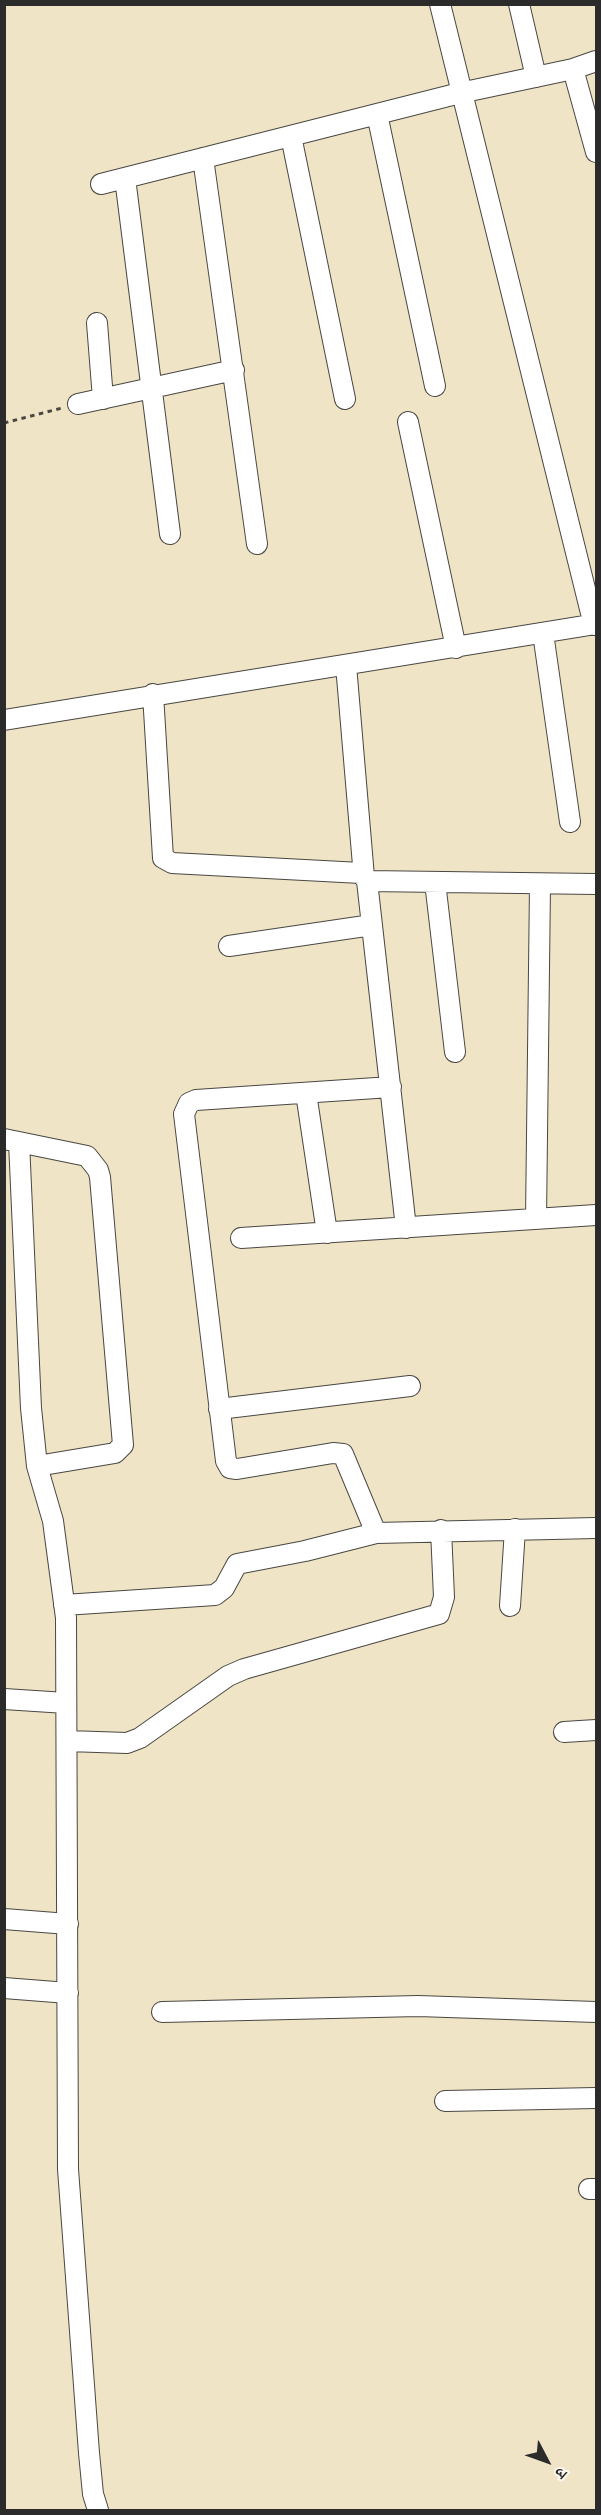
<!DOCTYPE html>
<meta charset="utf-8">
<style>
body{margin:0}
#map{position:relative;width:601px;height:2515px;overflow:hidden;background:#f0e4c6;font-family:Alegreya,"Noto Serif Devanagari",serif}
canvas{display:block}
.frame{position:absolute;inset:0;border:6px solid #2b2b2b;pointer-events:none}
.north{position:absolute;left:517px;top:2431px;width:60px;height:60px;-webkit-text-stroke:4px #fbf7ec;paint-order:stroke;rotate:131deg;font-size:16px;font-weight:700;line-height:24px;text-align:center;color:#2b2b2b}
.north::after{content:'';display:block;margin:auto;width:21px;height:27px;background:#2b2b2b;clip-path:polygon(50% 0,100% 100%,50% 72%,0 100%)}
</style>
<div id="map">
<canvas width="601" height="2515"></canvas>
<div class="frame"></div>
<div class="north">उ</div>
</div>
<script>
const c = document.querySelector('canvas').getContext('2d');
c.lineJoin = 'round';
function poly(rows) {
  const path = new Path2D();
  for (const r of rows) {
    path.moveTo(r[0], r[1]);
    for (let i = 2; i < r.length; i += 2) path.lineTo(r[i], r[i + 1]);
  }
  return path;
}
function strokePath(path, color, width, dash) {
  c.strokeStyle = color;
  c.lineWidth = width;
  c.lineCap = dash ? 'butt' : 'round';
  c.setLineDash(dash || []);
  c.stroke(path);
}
const minor = poly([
 [440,4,594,625],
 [519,4,536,77],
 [573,69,596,152],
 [377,114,435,386],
 [291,136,345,399],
 [203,158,257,544],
 [125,178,170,534],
 [101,184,460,93,573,69,596,61],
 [97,323,103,399],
 [78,404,234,370],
 [408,422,456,648],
 [543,633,570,822],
 [346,665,364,877],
 [153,694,163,858,172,863,361,873,367,881,406,1228],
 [4,720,596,624],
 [367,881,596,884],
 [435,882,455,1052],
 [229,946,372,925],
 [306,1093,327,1233],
 [4,1139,87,1156,98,1170,100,1177,123,1445,115,1453,37,1466],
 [19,1142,31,1408,37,1466,53,1521,66,1618,68,2169,89,2453,93,2494,98,2510],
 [536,1219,540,885],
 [241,1238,596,1215],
 [219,1409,410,1386],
 [376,1533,343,1454,333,1453,237,1469,230,1468,226,1461,184,1114,189,1103,196,1100,391,1087],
 [64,1605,215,1595,224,1588,237,1564,305,1551,376,1533,596,1528],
 [510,1606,515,1529],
 [4,1699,66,1703],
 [564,1732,596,1730],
 [68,1741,127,1743,140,1738,228,1676,244,1669,439,1614,444,1597,441,1530],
 [4,1919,68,1924],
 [4,1988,68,1993],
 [162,2012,418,2006,596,2012],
 [445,2101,596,2098],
 [589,2189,596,2189]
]);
strokePath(minor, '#494742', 22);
strokePath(poly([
 [4,423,62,408]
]), '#494742', 3, [4.5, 4.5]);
strokePath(minor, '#fff', 20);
</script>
